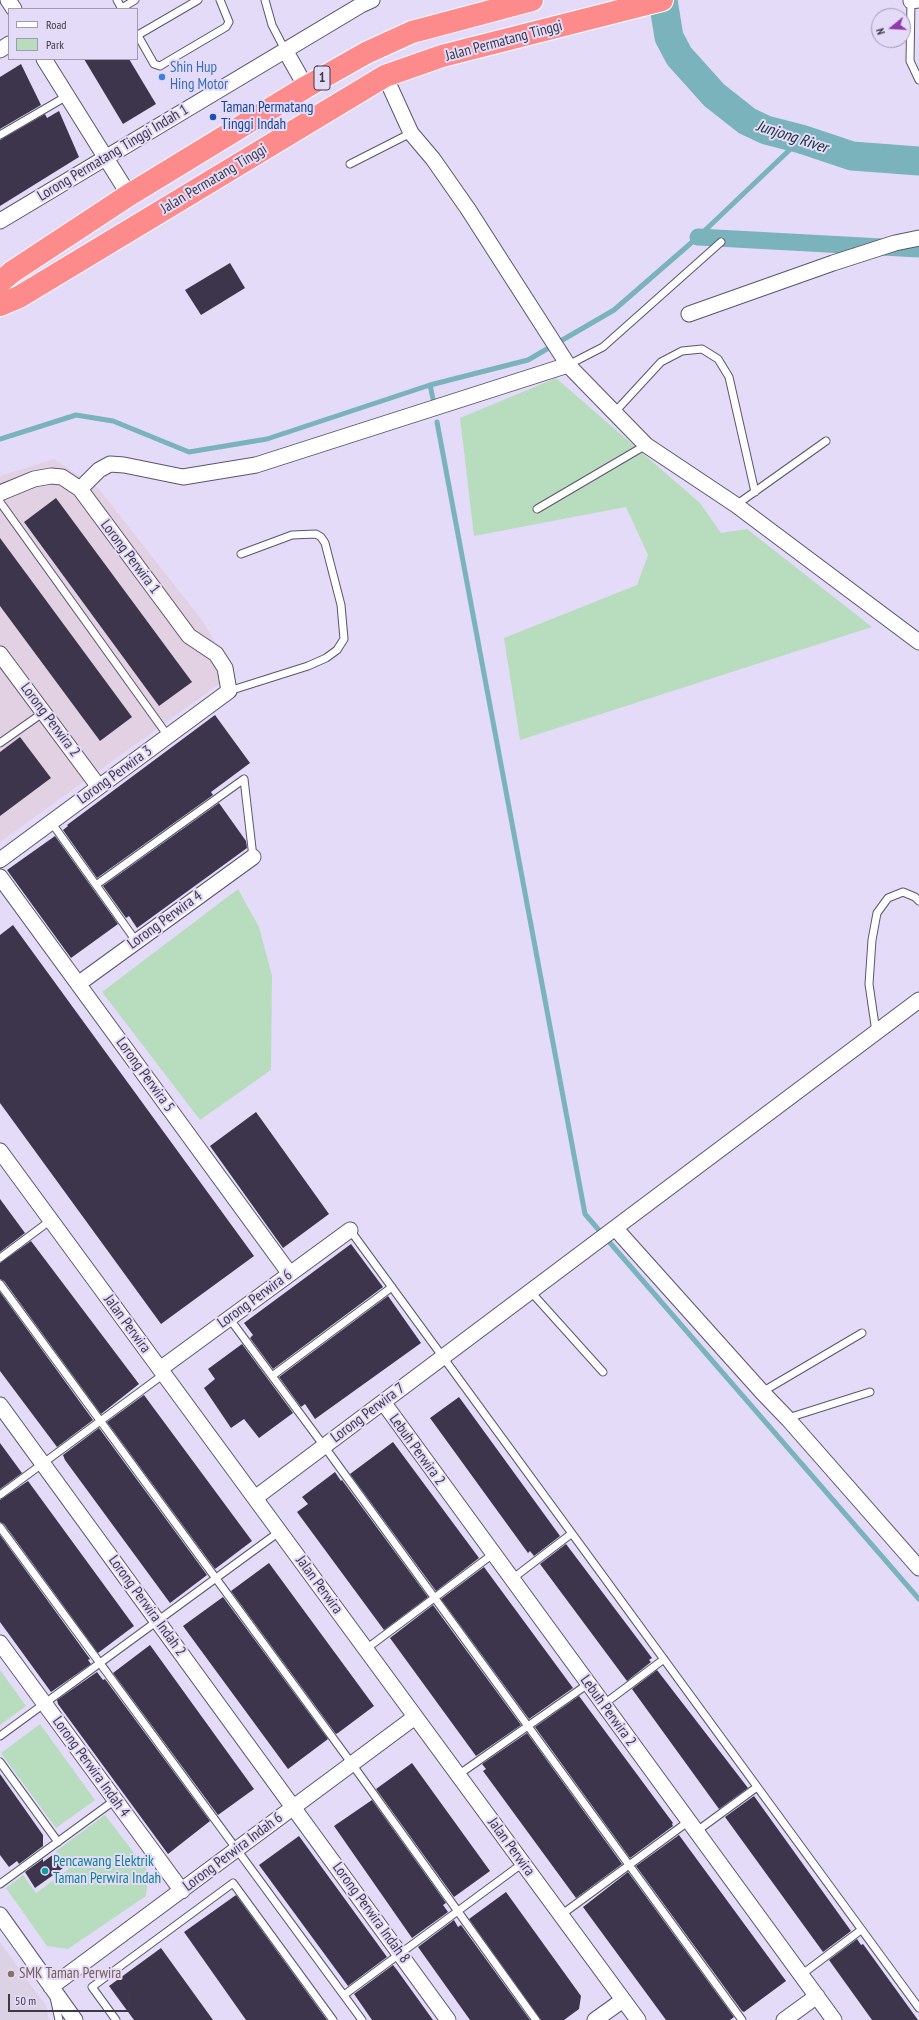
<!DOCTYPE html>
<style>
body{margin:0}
#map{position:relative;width:919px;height:2020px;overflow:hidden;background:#e4dbf9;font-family:"PT Sans Narrow",sans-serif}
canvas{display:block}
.legend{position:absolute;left:8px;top:8px;width:130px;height:52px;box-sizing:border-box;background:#e4dbf9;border:1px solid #a19ab1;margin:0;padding:5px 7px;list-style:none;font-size:12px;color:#3d3945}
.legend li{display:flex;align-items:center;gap:8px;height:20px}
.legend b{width:20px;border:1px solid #a19ab1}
.north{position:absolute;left:871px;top:8px;width:40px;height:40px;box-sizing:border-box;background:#e4dbf9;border:1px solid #a19ab1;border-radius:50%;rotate:252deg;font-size:11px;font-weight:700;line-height:16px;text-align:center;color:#3d3945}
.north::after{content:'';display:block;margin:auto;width:14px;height:18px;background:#903ba9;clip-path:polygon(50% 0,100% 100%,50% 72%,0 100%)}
.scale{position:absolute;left:8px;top:1994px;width:122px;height:18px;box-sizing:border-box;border:2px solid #3d3945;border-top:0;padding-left:5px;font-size:12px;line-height:14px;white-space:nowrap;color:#3d3945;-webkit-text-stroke:3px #e4dbf9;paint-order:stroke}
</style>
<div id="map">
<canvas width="919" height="2020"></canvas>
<ul class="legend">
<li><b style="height:5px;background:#fff"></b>Road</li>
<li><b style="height:11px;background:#b8ddbe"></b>Park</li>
</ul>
<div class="north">N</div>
<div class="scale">50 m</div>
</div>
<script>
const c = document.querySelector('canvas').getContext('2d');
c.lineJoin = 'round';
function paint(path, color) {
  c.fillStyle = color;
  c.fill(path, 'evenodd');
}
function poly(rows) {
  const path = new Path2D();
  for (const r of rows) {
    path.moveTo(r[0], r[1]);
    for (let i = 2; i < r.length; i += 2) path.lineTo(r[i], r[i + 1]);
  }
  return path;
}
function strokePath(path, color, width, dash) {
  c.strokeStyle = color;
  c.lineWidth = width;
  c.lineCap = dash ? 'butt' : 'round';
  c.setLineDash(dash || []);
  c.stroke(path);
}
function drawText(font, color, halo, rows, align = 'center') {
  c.font = font + ' "PT Sans Narrow",sans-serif';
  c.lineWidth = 4;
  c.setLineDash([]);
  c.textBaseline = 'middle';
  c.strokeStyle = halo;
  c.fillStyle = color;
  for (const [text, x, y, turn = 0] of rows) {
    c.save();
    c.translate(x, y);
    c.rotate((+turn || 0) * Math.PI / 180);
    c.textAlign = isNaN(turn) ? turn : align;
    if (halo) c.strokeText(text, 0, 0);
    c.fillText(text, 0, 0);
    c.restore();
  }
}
paint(poly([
 [54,459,99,489,204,623,233,674,0,842,0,476]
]), '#e1d1e2');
paint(poly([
 [0,1942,46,2006,49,2020,0,2020]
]), '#dcd2e6');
paint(poly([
 [556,378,700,503,721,533,747,529,872,627,520,740,504,638,637,585,648,555,626,507,474,536,460,418],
 [238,889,259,927,272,976,271,1070,200,1120,102,992],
 [0,1670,26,1706,0,1725],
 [40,1724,95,1800,56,1828,1,1753],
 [105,1815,148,1871,146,1896,68,1949,47,1946,6,1888,23,1875,36,1893,69,1869,56,1851]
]), '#b8ddbe');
strokePath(poly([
 [430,385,433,399],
 [437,422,585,1214,919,1599],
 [0,439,76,415,113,421,189,452,267,439,430,385,528,360,614,310,698,237,801,139]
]), '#7ab3bc', 5);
strokePath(poly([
 [698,237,919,249]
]), '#7ab3bc', 17);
strokePath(poly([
 [663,0,669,37,679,56,714,95,747,121,766,130,801,139,852,156,919,161]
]), '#7ab3bc', 29);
paint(poly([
 [84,59,129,59,156,104,123,124],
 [21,64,41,105,0,129,0,77],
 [59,111,79,157,0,206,0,140,45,114,47,118],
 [230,263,245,288,201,315,185,290],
 [56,498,192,682,159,706,24,522],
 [0,538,132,717,100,741,0,606],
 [215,715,250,763,211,792,213,795,97,878,63,830,68,826,67,825],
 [20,737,51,778,0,816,0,752],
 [219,803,246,841,247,848,137,928,129,916,126,918,103,886],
 [55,836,118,924,71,958,7,870],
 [13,925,254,1256,161,1324,0,1103,0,935],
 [256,1112,329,1214,283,1248,210,1146],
 [0,1199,25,1233,0,1252],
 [31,1241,139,1384,101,1414,4,1281,0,1279,0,1263],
 [351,1244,383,1287,273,1369,250,1338,253,1335,244,1323],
 [0,1292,93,1420,57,1447,0,1371],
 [388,1296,421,1343,315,1419,305,1404,301,1407,279,1377],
 [242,1344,293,1413,259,1438,244,1419,231,1428,204,1388,215,1379,208,1369],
 [144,1395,252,1541,215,1569,107,1422],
 [459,1397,560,1536,534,1556,530,1551,528,1553,430,1418],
 [99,1428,207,1575,170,1603,65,1460,63,1455],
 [393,1442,479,1558,436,1591,350,1474],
 [0,1443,22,1473,0,1489],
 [335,1472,341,1481,342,1480,428,1597,384,1630,297,1512,308,1504,302,1497],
 [28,1481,134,1626,98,1653,4,1524,0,1522,0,1500],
 [0,1535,90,1659,88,1660,91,1664,51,1692,0,1622],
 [566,1544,652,1658,649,1660,651,1662,627,1681,540,1564],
 [269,1563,374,1706,338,1733,336,1734,231,1591],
 [484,1567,573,1688,529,1719,441,1599],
 [223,1597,328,1739,288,1769,183,1626],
 [433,1605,521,1725,476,1756,390,1638],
 [150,1645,254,1789,218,1815,113,1673],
 [657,1670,748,1788,719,1809,632,1689],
 [97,1672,103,1680,105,1679,210,1821,168,1854,58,1704,57,1700],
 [579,1696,673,1823,672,1824,673,1826,630,1858,535,1727],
 [527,1733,622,1864,576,1898,483,1771,486,1769,482,1764],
 [412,1763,490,1871,454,1897,376,1789],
 [0,1774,43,1835,43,1846,19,1864,17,1861,9,1867,0,1855],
 [754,1796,851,1931,823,1952,725,1817],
 [372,1800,446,1903,443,1905,448,1912,412,1938,334,1826],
 [679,1835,786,1981,744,2012,742,2011,636,1866],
 [299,1836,387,1957,348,1986,259,1865],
 [54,1854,63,1868,35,1888,25,1872,43,1859,43,1862],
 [628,1872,734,2017,730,2020,666,2020,583,1907],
 [506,1892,581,1996,579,2009,564,2020,541,2020,469,1919],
 [236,1895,327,2020,246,2020,184,1932],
 [454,1920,458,1927,461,1925,530,2020,470,2020,418,1947],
 [857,1939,861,1945,863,1944,918,2020,872,2020,829,1960],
 [161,1948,213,2020,134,2020,109,1986],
 [393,1965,397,1970,433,2020,372,2020,354,1994]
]), '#3d354c');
const service = poly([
 [117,0,122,9],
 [265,0,272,25,285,50],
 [911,1,910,61,919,80],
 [122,8,135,0],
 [137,34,154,64,160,66,226,27,229,22,220,0],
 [138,35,198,0],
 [0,135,67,96],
 [350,164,411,133],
 [568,365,603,347,721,242],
 [614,413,661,362,682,351,702,349,718,359,729,377,755,492],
 [0,502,168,736],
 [736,505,826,441],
 [537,509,646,445],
 [229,691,308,666,326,658,337,650,344,639,341,605,325,543,321,537,316,534,292,535,241,554],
 [0,743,44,712],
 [51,822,136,941],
 [96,885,244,779,253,857],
 [876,1032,869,984,872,940,877,913,888,898,903,892,915,897,919,901],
 [350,1230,919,2008],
 [0,1258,51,1220],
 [0,1284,352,1764,536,2020],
 [531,1292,603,1372],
 [229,1318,324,1446,742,2020],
 [272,1376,392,1287],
 [762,1392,862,1333],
 [788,1418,870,1392],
 [0,1495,164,1374],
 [0,1527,362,2020],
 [512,1579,571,1534],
 [366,1649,493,1554],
 [604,1704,664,1659],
 [0,1736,279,1532],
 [0,1762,58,1842],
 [458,1775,588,1684],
 [697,1831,757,1787],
 [0,1884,115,1800],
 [561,1915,689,1821],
 [801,1975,861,1930],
 [344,1995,523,1863],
 [54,1997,59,2020],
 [116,2020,92,1987,233,1883,333,2020]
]);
const minor = poly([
 [8,0,14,9],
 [911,1,919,0],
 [0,50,9,44],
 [285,50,306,87],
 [44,59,129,195],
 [385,76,411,133,433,159,468,209,568,365,646,445,736,505,919,642],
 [0,221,361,5,372,0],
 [689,314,833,263,895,243,919,238],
 [80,489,99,470,110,464,124,465,183,477,256,465,568,365],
 [0,493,34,479,51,476,62,477,80,489,189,636,216,654,225,668,229,691,0,860],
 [0,654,99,787],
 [0,877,290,1274],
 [78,984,253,857],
 [0,1151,638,2020],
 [615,1228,762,1392,788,1419,919,1568],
 [160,1369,350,1230],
 [383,1402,834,2020],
 [0,1405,448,2020],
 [255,1498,919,1000],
 [0,1643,182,1891],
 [0,1915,75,2020],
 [51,1987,415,1717],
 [595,2020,623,2000],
 [784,2020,817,1996]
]);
const trunk = poly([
 [0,282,12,272,129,195,306,87,366,53,412,32,532,0],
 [0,305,19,297,385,76,442,56,662,0]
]);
strokePath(service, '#5c546d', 9);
strokePath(minor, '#5c546d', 17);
strokePath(trunk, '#fff', 24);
strokePath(service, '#fff', 7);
strokePath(minor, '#fff', 15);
strokePath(trunk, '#fe8b8c', 22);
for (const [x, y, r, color] of [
 [162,77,4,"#3f7fe0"],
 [213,117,4,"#1a4fb4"],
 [45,1871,4,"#0f9aa8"],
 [11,1974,4,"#8d6e63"]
]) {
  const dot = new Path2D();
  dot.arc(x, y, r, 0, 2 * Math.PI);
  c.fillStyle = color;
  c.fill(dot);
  strokePath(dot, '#e4dbf9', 1.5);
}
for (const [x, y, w] of [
 [322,78,16]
]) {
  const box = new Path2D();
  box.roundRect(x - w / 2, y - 12, w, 24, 3);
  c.fillStyle = '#e4dbf9';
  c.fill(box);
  strokePath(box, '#3d3945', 1);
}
drawText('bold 14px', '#3d3945', null, [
 ["1",322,78]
]);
drawText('15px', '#3d3945', '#e4dbf9', [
 ["Jalan Permatang Tinggi",504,41,-15],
 ["Lorong Permatang Tinggi Indah 1",113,153,-31],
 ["Jalan Permatang Tinggi",214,179,-31],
 ["Lorong Perwira 1",130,557,53],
 ["Lorong Perwira 2",50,720,53],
 ["Lorong Perwira 3",115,775,-36],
 ["Lorong Perwira 4",165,920,-36],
 ["Lorong Perwira 5",145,1075,54],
 ["Lorong Perwira 6",255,1299,-36],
 ["Jalan Perwira",127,1324,54],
 ["Lorong Perwira 7",368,1413,-37],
 ["Lebuh Perwira 2",417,1450,54],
 ["Jalan Perwira",319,1585,54],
 ["Lorong Perwira Indah 2",147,1606,54],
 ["Lebuh Perwira 2",608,1711,54],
 ["Lorong Perwira Indah 4",91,1767,54],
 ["Jalan Perwira",511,1847,54],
 ["Lorong Perwira Indah 6",233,1852,-37],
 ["Lorong Perwira Indah 8",371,1913,54]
]);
drawText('15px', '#366cbe', '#e4dbf9', [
 ["Shin Hup",170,68],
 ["Hing Motor",170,85]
], 'left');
drawText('15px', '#164399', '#e4dbf9', [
 ["Taman Permatang",221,108],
 ["Tinggi Indah",221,125]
], 'left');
drawText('15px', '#0d838f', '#e4dbf9', [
 ["Pencawang Elektrik",53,1862],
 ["Taman Perwira Indah",53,1879]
], 'left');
drawText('15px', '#785e54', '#e4dbf9', [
 ["SMK Taman Perwira",19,1974]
], 'left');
drawText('italic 16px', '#153337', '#e4dbf9', [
 ["Junjong River",792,137,18]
]);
</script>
